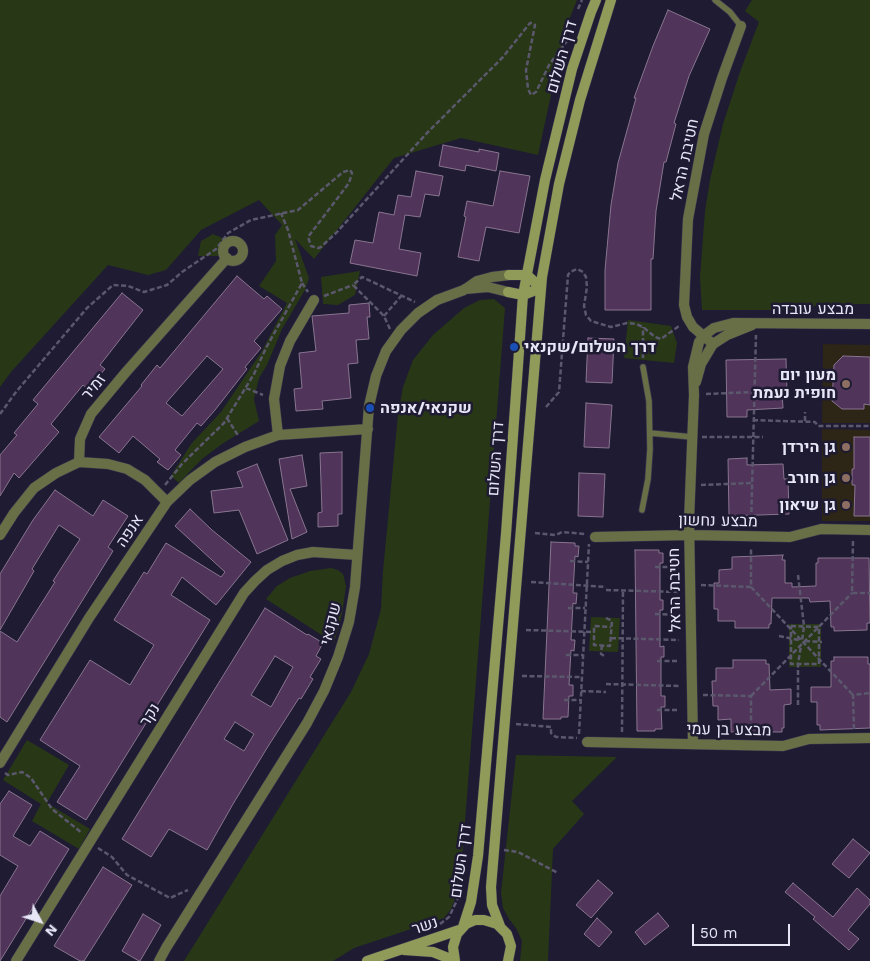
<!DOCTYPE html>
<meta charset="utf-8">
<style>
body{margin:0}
#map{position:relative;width:870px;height:961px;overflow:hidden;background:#1e1b33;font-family:"Work Sans",sans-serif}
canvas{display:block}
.north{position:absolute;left:15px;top:896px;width:50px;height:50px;-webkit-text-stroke:4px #1e1b33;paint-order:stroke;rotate:130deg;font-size:14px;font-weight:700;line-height:20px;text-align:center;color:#e7e6f7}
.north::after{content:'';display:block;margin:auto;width:18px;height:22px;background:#e7e6f7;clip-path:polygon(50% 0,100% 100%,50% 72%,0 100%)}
.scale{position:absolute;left:692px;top:924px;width:98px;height:22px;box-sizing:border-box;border:2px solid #e7e6f7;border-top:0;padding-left:6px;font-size:15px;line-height:18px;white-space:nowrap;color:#e7e6f7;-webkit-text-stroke:4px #1e1b33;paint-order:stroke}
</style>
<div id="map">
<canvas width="870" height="961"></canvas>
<div class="north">N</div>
<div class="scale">50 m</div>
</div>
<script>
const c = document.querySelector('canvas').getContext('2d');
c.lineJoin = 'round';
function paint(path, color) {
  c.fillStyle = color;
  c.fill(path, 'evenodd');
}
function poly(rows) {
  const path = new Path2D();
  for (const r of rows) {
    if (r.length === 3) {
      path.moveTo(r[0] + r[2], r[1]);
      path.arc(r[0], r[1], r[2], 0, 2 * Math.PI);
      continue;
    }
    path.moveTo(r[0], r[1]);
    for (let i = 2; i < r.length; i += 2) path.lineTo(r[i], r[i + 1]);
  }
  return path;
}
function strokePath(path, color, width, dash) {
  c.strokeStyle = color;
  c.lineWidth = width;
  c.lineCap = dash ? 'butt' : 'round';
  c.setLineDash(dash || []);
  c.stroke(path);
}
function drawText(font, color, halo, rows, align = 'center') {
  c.font = font + ' "Work Sans",Heebo,sans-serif';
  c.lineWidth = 5;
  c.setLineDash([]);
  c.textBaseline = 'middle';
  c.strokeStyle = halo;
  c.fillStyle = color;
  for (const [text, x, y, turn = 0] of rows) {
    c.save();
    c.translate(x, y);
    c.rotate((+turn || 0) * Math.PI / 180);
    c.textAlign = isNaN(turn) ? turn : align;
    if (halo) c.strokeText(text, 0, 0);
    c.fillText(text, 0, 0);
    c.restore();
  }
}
paint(poly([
 [823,344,870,345,870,423,822,423],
 [822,429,870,430,870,521,822,521]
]), '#2d2515');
paint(poly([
 [0,0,577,0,565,30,538,155,461,138,394,158,314,259,295,239,309,278,305,290,282,329,267,365,259,378,254,399,259,421,222,444,202,459,179,483,171,476,191,444,221,412,262,351,287,303,259,286,276,261,275,235,282,225,259,200,201,230,166,270,148,275,108,265,11,372,0,387],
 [752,0,870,0,870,304,818,304,808,310,702,310,700,277,705,211,710,180,723,124,740,72,759,22,745,11],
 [213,234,227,240,222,256,198,256,201,241],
 [360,271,355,295,338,305,323,304,321,277],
 [494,299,505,308,460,886,451,909,444,918,354,948,333,961,184,961,351,692,369,654,381,609,383,571,398,414,403,387,413,360,433,335,464,308,480,300],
 [628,320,671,326,677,343,674,363,624,358],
 [331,568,338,570,343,574,346,586,342,614,334,643,266,599,277,586,290,578,310,571],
 [591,617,620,618,618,652,589,651],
 [789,624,821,624,821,667,789,667],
 [27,740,69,765,47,803,90,829,79,849,32,821,41,804,3,780],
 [516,755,617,757,572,801,584,814,553,849,548,961,520,961,522,941,516,928,509,919,503,908,501,893]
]), '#283816');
const building = poly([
 [668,10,710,29,689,76,674,123,676,124,666,162,664,162,656,211,653,259,651,259,651,310,605,310,605,270,611,205,618,163,636,98,634,98,653,46,668,10],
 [443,145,479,152,479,149,499,153,496,171,466,165,465,171,439,166,443,145],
 [416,171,443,176,439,196,425,194,420,217,405,215,399,249,421,253,417,276,350,263,355,240,373,243,379,212,394,215,398,195,411,197,416,171],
 [500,171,530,176,519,233,486,227,479,261,458,257,466,217,464,216,467,201,493,206,500,171],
 [237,276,264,299,267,296,282,309,254,341,261,348,245,367,247,369,215,410,201,426,197,423,175,450,181,455,168,470,157,462,160,459,133,436,119,453,99,437,142,386,141,385,157,365,160,368,237,276],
 [207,356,223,369,182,416,166,403,207,356],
 [122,293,143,310,100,365,105,369,88,389,83,385,51,424,59,432,19,478,14,473,0,496,0,455,17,435,14,433,38,404,33,400,122,293],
 [369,303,370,317,367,317,369,339,356,340,358,363,348,364,351,398,322,401,323,409,296,411,294,389,302,388,299,353,316,351,312,316,349,313,349,305,369,303],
 [588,338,614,339,612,383,586,382,588,338],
 [843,356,870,357,870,405,864,404,864,409,842,409,832,401,834,365,843,356],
 [786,359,787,393,782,393,783,408,747,410,747,417,727,417,726,360,786,359],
 [586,403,612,405,609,448,584,447,586,403],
 [854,437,870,437,870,516,854,516,855,485,852,485,852,469,854,469,854,437],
 [342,452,342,514,338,514,338,526,318,527,318,513,322,512,320,453,342,452],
 [302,455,307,486,290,489,307,532,292,539,279,459,302,455],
 [747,458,747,465,783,464,784,479,788,479,789,514,729,516,728,459,747,458],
 [257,464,288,540,257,554,239,510,214,513,211,491,243,487,237,472,257,464],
 [579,473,605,474,603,517,578,516,579,473],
 [55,490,93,516,103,500,128,516,108,547,113,551,7,722,0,717,0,631,17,642,55,582,53,581,80,539,59,525,32,569,34,571,0,630,0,574,33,520,55,490],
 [190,509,212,530,251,562,216,605,182,577,171,595,210,620,86,820,57,802,80,766,40,740,90,660,130,685,154,645,114,620,144,572,147,574,166,543,221,577,225,572,175,526,190,509],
 [551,542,575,543,575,546,579,546,578,557,575,556,573,593,577,593,576,604,573,603,571,640,575,640,574,651,571,650,569,685,573,685,573,696,569,696,568,717,561,717,561,719,543,719,551,542],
 [635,550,659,550,659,553,663,553,663,563,660,563,660,600,663,600,663,610,660,610,660,647,664,646,664,657,661,657,661,696,665,696,665,707,661,707,662,729,655,729,655,731,637,731,635,550],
 [783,555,782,560,785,560,785,583,792,583,792,587,816,586,816,563,818,563,818,558,869,558,870,623,867,623,867,630,834,631,834,627,831,627,830,601,810,602,809,598,772,598,771,624,769,624,769,628,735,628,735,621,718,621,718,609,714,609,714,583,719,583,719,570,732,569,732,557,783,555],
 [265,608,307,635,308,634,323,643,316,656,321,659,310,677,313,679,301,699,299,698,267,748,233,804,207,850,169,829,151,857,122,839,265,608],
 [275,656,293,667,271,707,251,695,275,656],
 [235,722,254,734,244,751,224,739,235,722],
 [834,657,868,657,868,664,870,664,870,728,820,730,820,725,817,725,817,702,811,702,811,687,831,687,831,661,834,661,834,657],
 [733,660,766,660,766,664,769,664,770,690,791,689,791,704,784,705,784,728,782,728,782,732,731,732,731,719,718,720,718,706,713,706,712,681,716,681,716,668,733,668,733,660],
 [9,791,32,805,13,836,30,846,40,831,69,849,0,961,0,896,18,866,0,855,0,804,9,791],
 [853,839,870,853,849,878,832,864,853,839],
 [103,867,132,885,84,961,80,961,54,946,103,867],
 [598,880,613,893,591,918,576,905,598,880],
 [793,883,833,917,857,888,870,900,870,904,848,930,859,939,849,950,813,919,815,917,785,892,793,883],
 [658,913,669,926,645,945,635,932,658,913],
 [143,914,161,925,140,961,139,961,122,951,143,914],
 [597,918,612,932,599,947,584,934,597,918]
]);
paint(building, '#50345a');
strokePath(building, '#897590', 1);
const lane = poly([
 [715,0,730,12,741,26],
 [650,433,692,437],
 [642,510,648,479,650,449,649,401,643,367]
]);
const street = poly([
 [233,251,10],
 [465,289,488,287,508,292],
 [713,344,693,327,687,317,684,305,688,219,704,134,722,78,741,26],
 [696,382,701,364,713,344,727,335,752,325],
 [278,435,274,399,280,366,290,341,314,300],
 [79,462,108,464,127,469,145,480,167,502],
 [0,535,14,513,34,488,56,473,79,462,80,439,91,414,126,372,227,258],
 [595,537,690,535,790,537,821,529,870,530],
 [587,742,783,746,809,739,870,738],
 [693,744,689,521,694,395,693,367,699,342,703,336,714,328,733,323,870,324],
 [0,763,89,618,167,502,190,480,215,462,245,447,278,435,368,429],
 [16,961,244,593,255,581,267,570,282,561,297,555,313,552,357,555],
 [159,961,166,948,307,723,324,691,338,657,349,622,355,587,369,406,376,376,386,351,401,330,418,313,437,300,464,290,477,281,492,277,509,275]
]);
const secondary = poly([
 [508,292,523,295,541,288,527,275,509,275],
 [500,926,492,905,491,887,542,277,559,184,580,100,611,0],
 [463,927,471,902,478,856,506,534,523,295,545,180,572,69,591,12,596,0],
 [404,950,433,952,448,958,453,961],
 [367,961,459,930],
 [455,961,453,947,457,934,466,924,475,920,484,920,497,924,507,934,511,946,508,961]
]);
strokePath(lane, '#3a374e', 7);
strokePath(street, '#3a374e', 11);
strokePath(secondary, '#3a374e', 11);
strokePath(poly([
 [578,9,582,0],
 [302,283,308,292],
 [324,296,353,285],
 [384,316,402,295],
 [390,329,384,316,353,285,362,277,415,302],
 [643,358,643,327],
 [246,388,263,395],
 [706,394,754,392],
 [546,407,559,392,568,275,570,272,577,269,583,272,586,277,587,287,584,306,586,315,591,321,611,327,627,323,636,324,643,327,655,337,661,339,679,326],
 [0,414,16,392,87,308,113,285,128,286,144,292,167,285,182,272,216,249,228,233,251,220,298,210,343,172,350,170,352,173,349,183,308,237,311,246,318,248,321,247,337,232,427,133,503,57,530,23,533,23,535,25,526,70,528,89,531,95,536,92,549,65,567,41],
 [227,418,239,437],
 [753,420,815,422,818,426,870,426],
 [805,421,805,412],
 [702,437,763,437],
 [165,485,182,464,224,423,254,374,266,348,302,283,288,230,281,213],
 [701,485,752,483],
 [751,527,756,335],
 [535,533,556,535,562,532,585,534],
 [853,541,852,593,870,593],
 [570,561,588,562],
 [655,567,679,567],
 [798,575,804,626,802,641],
 [531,582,606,587],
 [701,585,751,587,751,547],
 [751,587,853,695],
 [606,590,679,592],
 [568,608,585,608],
 [655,614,679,615],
 [606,618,612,621,610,646,594,645,594,626,611,627],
 [791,626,819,627,819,664,791,664,791,626],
 [526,630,594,632],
 [779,636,799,640],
 [611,638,679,640],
 [805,641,822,642],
 [602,645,601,654,606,657],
 [566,655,583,655],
 [657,661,679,661],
 [522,676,581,677],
 [606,684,679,686],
 [581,691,606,692],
 [703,695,751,696,751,736],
 [751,696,852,593],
 [564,700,580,700],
 [798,705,798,664,801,646],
 [657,710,679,710],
 [516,724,551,727,551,733,556,737,577,738],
 [854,729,853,695,870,693],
 [622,732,623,591],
 [579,734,589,544],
 [5,773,8,775,22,772,31,778,52,809,82,833],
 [98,848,112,857,127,875,170,898,188,890],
 [504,850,518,852,558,873],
 [440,924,449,917,459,896]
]), '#5b586e', 2.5, [5, 2.5]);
strokePath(lane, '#686e46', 5.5);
strokePath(street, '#686e46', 10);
strokePath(secondary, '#919b59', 10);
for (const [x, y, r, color] of [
 [514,347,5,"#1a4fb4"],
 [846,384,5,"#8d6e63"],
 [370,408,5,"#1a4fb4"],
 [846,447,5,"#8d6e63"],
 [846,478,5,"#8d6e63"],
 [846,505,5,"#8d6e63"]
]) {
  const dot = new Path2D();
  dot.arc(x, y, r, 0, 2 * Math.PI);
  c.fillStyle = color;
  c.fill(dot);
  strokePath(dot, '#1e1b33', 2);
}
drawText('16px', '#e7e6f7', '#1e1b33', [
 ["דרך השלום",562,57,-74],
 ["חטיבת הראל",685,160,-78],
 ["מבצע עובדה",813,309],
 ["זמיר",94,387,-50],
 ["דרך השלום",496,459,-86],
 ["מבצע נחשון",718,521,1],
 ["אנפה",130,531,-56],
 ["חטיבת הראל",675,590,-91],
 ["שקנאי",331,624,-76],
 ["נקר",150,715,-58],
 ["מבצע בן עמי",729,730,1],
 ["דרך השלום",461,861,-82],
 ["נשר",425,926,-18]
]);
drawText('bold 16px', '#e7e6f7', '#1e1b33', [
 ["דרך השלום/שקנאי",524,347,"left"],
 ["מעון יום",836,375],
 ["חופית נעמת",836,393],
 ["שקנאי/אנפה",380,408,"left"],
 ["גן הירדן",836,447],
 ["גן חורב",836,478],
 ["גן שיאון",836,505]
], 'right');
</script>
